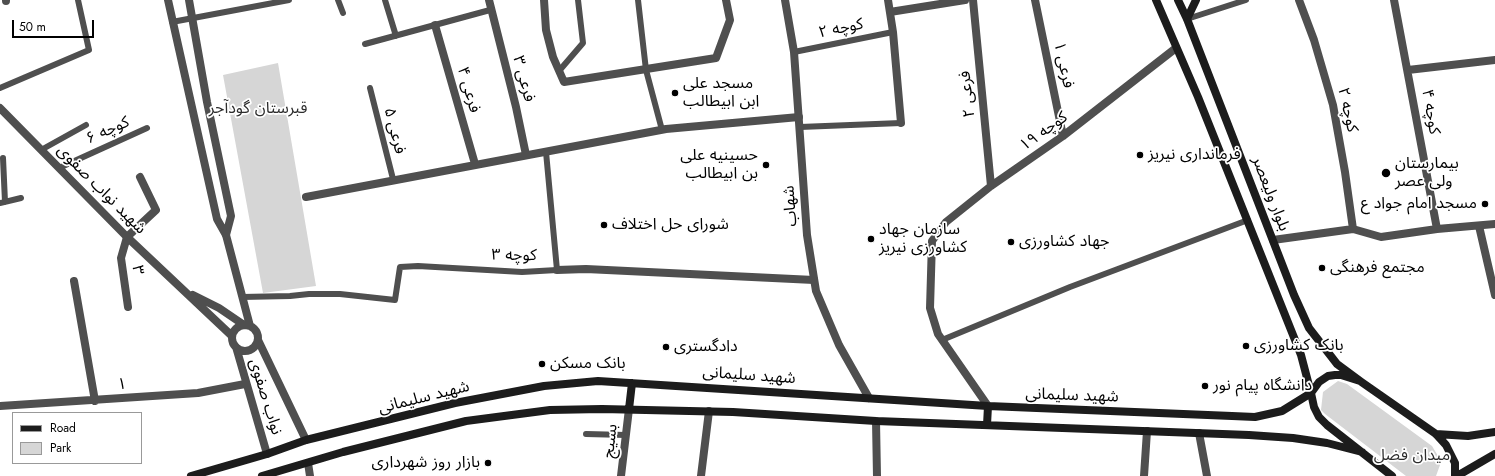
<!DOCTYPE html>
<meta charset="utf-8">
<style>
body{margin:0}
#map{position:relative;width:1495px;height:476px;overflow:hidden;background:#fff;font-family:Jost,sans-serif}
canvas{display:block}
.legend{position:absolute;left:12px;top:412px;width:130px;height:52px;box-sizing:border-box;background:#fff;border:1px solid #999;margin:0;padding:5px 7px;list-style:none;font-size:12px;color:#000}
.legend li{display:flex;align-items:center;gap:8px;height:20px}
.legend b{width:20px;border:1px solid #999}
.scale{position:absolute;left:12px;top:20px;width:82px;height:18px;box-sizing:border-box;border:2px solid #000;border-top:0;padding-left:5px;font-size:12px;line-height:14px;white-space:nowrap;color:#000;-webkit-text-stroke:3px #fff;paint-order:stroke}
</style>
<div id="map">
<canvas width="1495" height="476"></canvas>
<ul class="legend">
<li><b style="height:5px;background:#1c1c1c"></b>Road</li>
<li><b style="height:11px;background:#d6d6d6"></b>Park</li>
</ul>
<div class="scale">50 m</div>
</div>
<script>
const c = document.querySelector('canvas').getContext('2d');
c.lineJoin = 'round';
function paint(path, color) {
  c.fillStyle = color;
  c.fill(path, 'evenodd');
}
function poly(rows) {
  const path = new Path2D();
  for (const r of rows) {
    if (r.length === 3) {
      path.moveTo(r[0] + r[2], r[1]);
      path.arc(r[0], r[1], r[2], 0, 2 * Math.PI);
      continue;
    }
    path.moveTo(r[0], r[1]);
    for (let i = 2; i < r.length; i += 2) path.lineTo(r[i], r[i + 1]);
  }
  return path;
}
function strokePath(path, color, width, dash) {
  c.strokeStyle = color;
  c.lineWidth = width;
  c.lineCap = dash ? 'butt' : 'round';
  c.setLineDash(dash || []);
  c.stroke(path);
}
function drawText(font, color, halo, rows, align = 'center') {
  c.font = font + ' Jost,"Noto Sans Arabic",sans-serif';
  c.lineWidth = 3.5;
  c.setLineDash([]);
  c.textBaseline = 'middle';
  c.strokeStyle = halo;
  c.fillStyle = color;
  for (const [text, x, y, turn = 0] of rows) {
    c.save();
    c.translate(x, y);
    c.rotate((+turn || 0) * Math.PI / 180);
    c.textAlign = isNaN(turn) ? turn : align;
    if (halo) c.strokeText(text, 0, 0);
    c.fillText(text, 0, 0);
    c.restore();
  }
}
paint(poly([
 [278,63,316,286,263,293,223,75],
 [1338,381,1347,384,1432,446,1438,456,1440,465,1436,476,1406,476,1325,414,1321,410,1323,392]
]), '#d6d6d6');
strokePath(poly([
 [338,0,343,13],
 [385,0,396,36],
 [638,0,646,70,662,130],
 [1187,19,1246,0],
 [172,22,289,0],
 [365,44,490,10],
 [794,52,893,32],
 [559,71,583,43,578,0],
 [0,88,89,50,78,0],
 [370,88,393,179],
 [800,127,901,123],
 [41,150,86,125],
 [3,158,5,202],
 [59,168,147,128],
 [0,203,21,198],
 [242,297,290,296,309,294,340,294,395,300,400,267,418,266,522,272,557,270,546,152],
 [942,340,1070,287,1248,220],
 [586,434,626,435]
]), '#4f4f4f', 6);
strokePath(poly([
 [6,0,6,1],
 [489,0,516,107,526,155],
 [544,0,546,30,553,57,564,82,716,58,730,20,726,0],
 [888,0,893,32,901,123],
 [973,0,991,186],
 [1035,0,1063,136],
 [1299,0,1314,40,1333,105,1345,172,1353,229],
 [1394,0,1437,229],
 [890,12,965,0],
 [435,25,475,164],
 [1408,70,1495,60],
 [306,197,666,129,799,117],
 [1479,226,1495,295],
 [1273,240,1353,229,1381,237,1437,229,1495,224],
 [557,270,586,269,814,280],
 [74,281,95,401],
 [128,307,121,258,127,237,156,210,140,177],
 [0,406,198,393,245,384],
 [988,406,938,334,930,308,932,241,946,222,991,186,1063,136,1176,48],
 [1199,433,1207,476],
 [308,463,310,476],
 [701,476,709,411]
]), '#4f4f4f', 8);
strokePath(poly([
 [168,0,217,219,226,235,250,326],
 [189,0,207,102,231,216,226,235],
 [785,0,794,52,807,235,816,291,839,345,869,398],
 [0,108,127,237,232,336],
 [193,295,219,308,244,325],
 [245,338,13],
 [258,340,306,440],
 [236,347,267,454],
 [876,421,877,476],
 [621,476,629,409],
 [1144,476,1147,431]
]), '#4f4f4f', 8);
strokePath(poly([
 [1178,0,1187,19,1294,295,1309,328,1337,364,1360,381],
 [1187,19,1196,0],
 [629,409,632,383],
 [987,425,988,406],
 [1436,434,1468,436,1495,432],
 [191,476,267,454,306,440,455,403,544,386,598,381,988,406,1232,416,1255,417,1282,411,1311,393,1301,355,1198,97,1156,0],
 [262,476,343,452,466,421,550,410,602,409,733,412,876,421,1249,435,1293,438,1327,443,1362,452],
 [1392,476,1327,425,1319,417,1314,407,1311,393,1319,382,1328,376,1335,375,1341,375,1360,381,1436,434,1446,445,1455,463,1455,476],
 [1457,476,1495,454]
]), '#1c1c1c', 8);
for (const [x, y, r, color] of [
 [675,93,4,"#000"],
 [1140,155,4,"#000"],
 [766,165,4,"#000"],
 [1386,173,5,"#000"],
 [1485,204,4,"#000"],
 [604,225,4,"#000"],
 [871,239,4,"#000"],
 [1011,242,4,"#000"],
 [1322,268,4,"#000"],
 [1246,346,4,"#000"],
 [666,347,4,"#000"],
 [542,364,4,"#000"],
 [1205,386,4,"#000"],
 [488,463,4,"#000"]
]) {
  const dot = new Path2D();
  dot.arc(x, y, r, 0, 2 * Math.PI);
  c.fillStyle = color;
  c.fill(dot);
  strokePath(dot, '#fff', 1.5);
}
drawText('16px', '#000', '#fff', [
 ["کوچه ۲",841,29,-12],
 ["فرعی ۱",1063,65,78],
 ["فرعی ۳",523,79,75],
 ["فرعی ۴",468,90,74],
 ["فرعی ۲",968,94,-96],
 ["کوچه ۲",1347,110,77],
 ["کوچه ۴",1430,112,80],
 ["کوچه ۶",108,131,-24],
 ["فرعی ۵",394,131,76],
 ["کوچه ۱۹",1044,132,-36],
 ["شهید نواب صفوی",101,190,45],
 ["بلوار ولیعصر",1270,194,69],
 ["شهاب",791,206,-94],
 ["کوچه ۳",514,256,1],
 ["۳",137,270,82],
 ["شهید سلیمانی",749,376,4],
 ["۱",122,385,-5],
 ["شهید سلیمانی",1072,396,2],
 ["نواب صفوی",265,397,73],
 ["شهید سلیمانی",424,398,-14],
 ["بسیج",611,441,-84]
]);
drawText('16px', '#000', '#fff', [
 ["مسجد علی",683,84],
 ["ابن ابیطالب",683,102],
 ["فرمانداری نیریز",1148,155],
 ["حسینیه علی",758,156,"right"],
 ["بن ابیطالب",758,174,"right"],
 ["بیمارستان",1395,164],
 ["ولی عصر",1395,182],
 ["مسجد امام جواد ع",1477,204,"right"],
 ["شورای حل اختلاف",612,225],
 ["سازمان جهاد",879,230],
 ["کشاورزی نیریز",879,248],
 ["جهاد کشاورزی",1019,242],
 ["مجتمع فرهنگی",1330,268],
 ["بانک کشاورزی",1254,346],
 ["دادگستری",674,347],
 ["بانک مسکن",550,364],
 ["دانشگاه پیام نور",1213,386],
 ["بازار روز شهرداری",480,463,"right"]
], 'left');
drawText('16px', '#2d2d2d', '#fff', [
 ["قبرستان گودآجر",258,109],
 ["میدان فضل",1412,456]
]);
</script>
